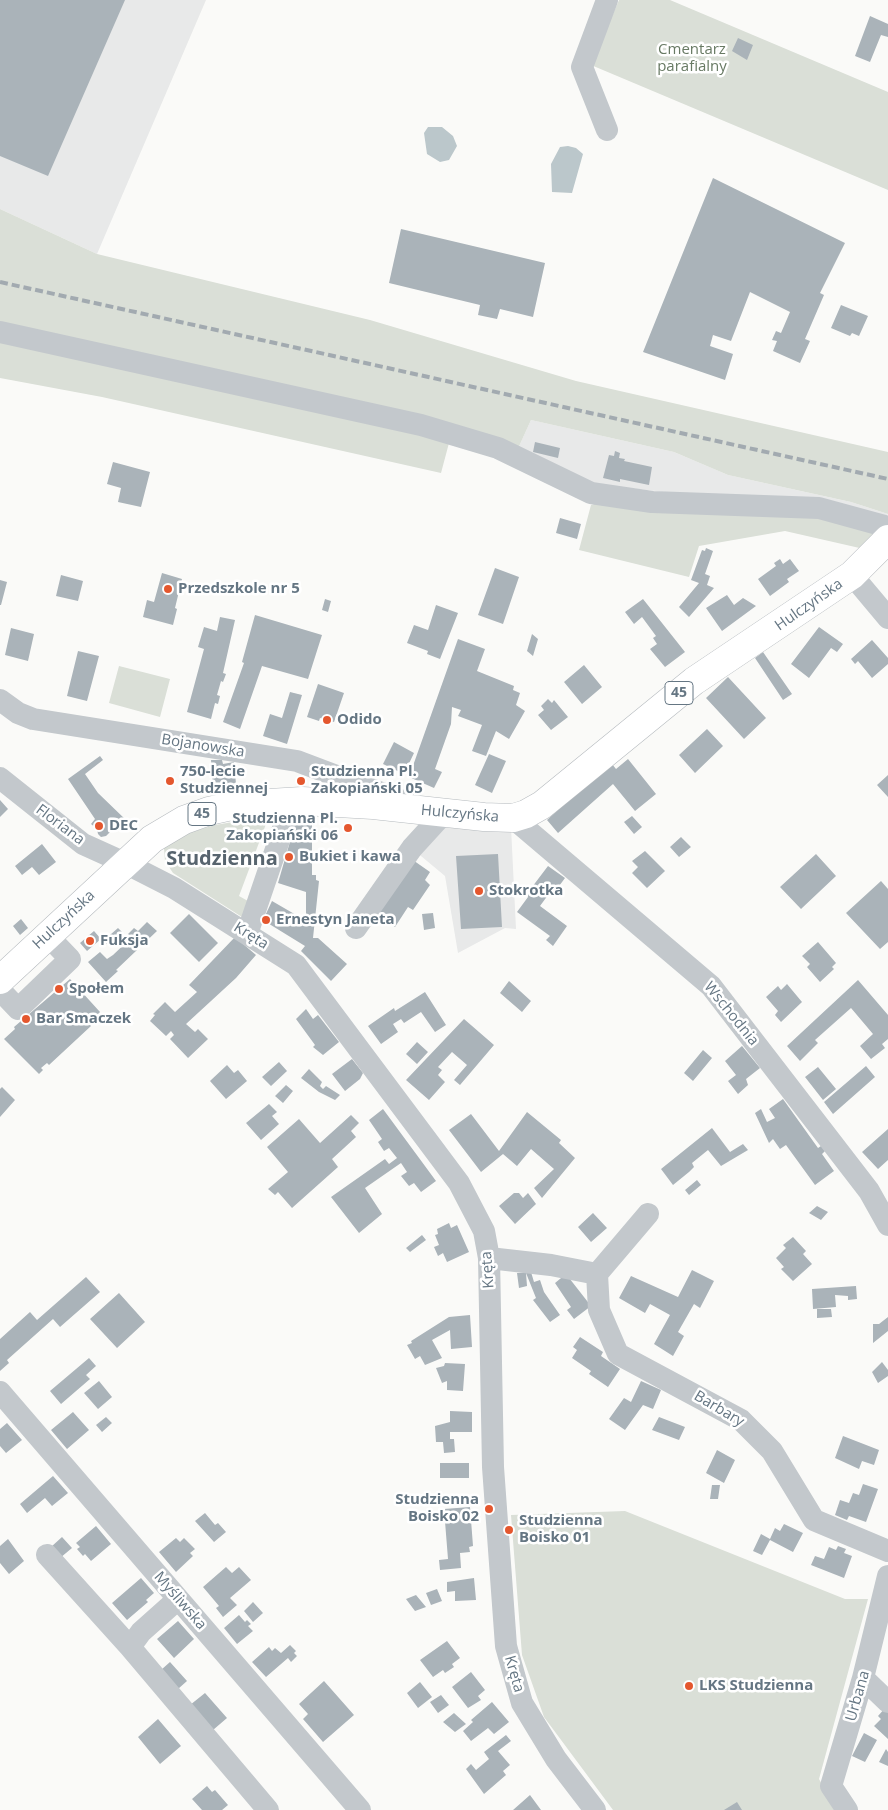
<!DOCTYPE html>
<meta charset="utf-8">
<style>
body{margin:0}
canvas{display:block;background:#fafaf8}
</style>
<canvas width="888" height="1810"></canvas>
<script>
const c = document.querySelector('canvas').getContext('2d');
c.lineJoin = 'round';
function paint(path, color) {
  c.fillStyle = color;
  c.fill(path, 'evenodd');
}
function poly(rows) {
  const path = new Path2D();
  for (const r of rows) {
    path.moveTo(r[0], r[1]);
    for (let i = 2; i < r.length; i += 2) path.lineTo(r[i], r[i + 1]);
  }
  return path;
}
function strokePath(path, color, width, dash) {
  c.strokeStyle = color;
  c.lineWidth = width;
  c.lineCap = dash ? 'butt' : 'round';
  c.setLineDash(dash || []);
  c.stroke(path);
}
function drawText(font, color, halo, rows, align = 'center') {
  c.font = font + ' "Open Sans",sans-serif';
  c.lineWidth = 5;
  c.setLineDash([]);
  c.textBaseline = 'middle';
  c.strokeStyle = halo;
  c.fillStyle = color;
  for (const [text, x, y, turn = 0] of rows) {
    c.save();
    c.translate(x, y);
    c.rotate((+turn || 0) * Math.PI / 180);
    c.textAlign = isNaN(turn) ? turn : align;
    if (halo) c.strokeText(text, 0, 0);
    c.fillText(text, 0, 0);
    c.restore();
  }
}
paint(poly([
 [0,0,206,0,97,254,0,209],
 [531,420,674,452,728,475,851,502,888,514,883,522,758,502,582,483,516,453],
 [438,824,511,827,516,929,505,928,458,953,445,876,415,851]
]), '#e8e9e9');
paint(poly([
 [619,0,670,0,888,92,888,190,591,65],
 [0,209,97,254,370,320,576,381,888,452,888,514,851,502,728,475,674,452,531,420,516,453,449,443,441,473,102,397,0,378],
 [606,501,883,522,864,549,785,531,699,546,689,577,579,550,591,505],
 [119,666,170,679,160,717,109,703],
 [269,816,239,896,248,901,242,917,173,873,165,861,164,848,191,832,215,825],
 [625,1511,845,1599,868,1599,819,1779,836,1810,613,1810,544,1717,522,1655,511,1515]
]), '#dadfd7');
paint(poly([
 [428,127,442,127,453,136,457,146,449,160,440,162,427,154,424,133],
 [568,146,576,148,583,154,572,193,552,192,551,164,560,147]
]), '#bbc7cb');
paint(poly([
 [0,0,125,0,48,176,0,156],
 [870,16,888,24,888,37,881,35,870,62,855,56],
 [738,38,753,45,747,60,732,51],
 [713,178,845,243,820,293,824,295,805,339,810,341,800,363,773,351,777,341,772,340,776,331,781,333,790,312,750,292,731,341,713,335,710,346,733,354,725,380,643,352],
 [401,229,545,263,533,317,500,309,497,319,478,315,480,305,389,283],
 [841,305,868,316,859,336,852,333,850,336,831,328],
 [535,442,560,448,558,458,533,452],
 [615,451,620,453,619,458,625,459,624,461,652,467,649,485,620,479,620,482,603,478,609,455,614,456],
 [113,462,150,472,141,507,118,502,121,488,107,484],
 [560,518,581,524,577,539,556,533],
 [706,548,713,551,705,574,710,576,707,585,714,588,689,617,679,607,699,583,691,580,702,550,705,551],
 [780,559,783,564,790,559,799,571,787,579,789,582,770,596,758,579,776,566,774,563],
 [495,568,519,577,503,624,478,615],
 [162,573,182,579,175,608,177,609,173,625,143,617,147,600,154,602],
 [61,575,83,581,78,601,56,596],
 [0,580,7,582,1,605,0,605],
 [727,595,734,605,743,598,756,606,722,631,706,608],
 [325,599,331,601,328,612,322,610],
 [643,599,685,652,665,667,650,649,657,644,653,638,656,636,642,617,634,624,625,612],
 [436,605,458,613,440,659,427,654,428,651,407,643,414,625,428,630],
 [255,615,322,635,308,679,262,666,240,729,223,722,244,663,242,662],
 [220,617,235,620,223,673,226,674,223,682,221,681,217,695,220,696,218,704,215,703,211,719,187,712,204,649,198,647,204,627,217,631],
 [819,627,843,644,837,652,831,648,809,678,791,664],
 [11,628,34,634,28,661,5,655],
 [532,634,538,639,533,656,527,651],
 [458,639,485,649,477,671,514,686,513,690,520,693,516,705,525,711,509,739,496,731,486,756,472,751,482,725,458,716,461,710,452,707,451,724,435,769,442,772,434,788,409,777],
 [872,640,888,658,888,664,872,678,858,661,855,664,851,659],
 [78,651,99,656,87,701,67,696],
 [763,652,792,694,783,700,755,658],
 [584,665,602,687,582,704,564,682],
 [728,677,766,718,744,739,706,698],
 [318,684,344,693,334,722,320,718,319,721,307,717],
 [290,692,302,695,287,744,263,736,270,714,282,718],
 [548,699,552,703,554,700,568,717,551,730,538,715,544,710,541,706],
 [707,729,723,746,695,773,679,755],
 [394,742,414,753,404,774,383,764],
 [489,754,506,761,492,793,475,785],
 [100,756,103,760,85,774,98,793,126,820,121,825,119,823,106,836,101,837,98,834,97,829,91,824,95,819,68,779],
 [628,759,656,794,635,811,613,784,558,833,547,820,596,775,612,764,616,769],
 [211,760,222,760,223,764,234,762,236,784,213,787],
 [888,775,888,797,877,785],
 [0,800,8,809,0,817],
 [632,816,642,827,634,834,624,822],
 [296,821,312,825,312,875,316,875,316,880,319,881,313,938,318,938,347,964,331,981,301,951,305,946,266,922,264,918,272,901,303,919,306,918,306,892,278,883],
 [681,837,691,847,679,857,670,847],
 [42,844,56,862,39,875,32,867,22,875,15,866],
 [645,851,665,871,647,888,632,873,638,867,632,861],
 [498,854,502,927,461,929,456,856],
 [816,854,836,876,801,909,780,887],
 [410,858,430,872,425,880,430,885,413,910,408,907,395,927,372,912],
 [548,866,565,878,554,893,551,891,540,906,567,926,553,946,546,940,550,936,517,912,528,897,526,895],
 [881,881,888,889,888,942,880,949,846,913],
 [433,913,435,928,424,930,422,914],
 [189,914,218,943,199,962,170,933],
 [21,919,28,928,20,935,13,926],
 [147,922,157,931,116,970,118,971,106,982,88,962,100,952,107,959,113,955,132,937,128,934,134,928,138,931],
 [118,928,122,932,105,945,103,941],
 [94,931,101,939,87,951,80,943],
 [235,937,256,955,236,978,186,1024,195,1032,198,1029,208,1039,188,1058,170,1039,174,1035,171,1031,166,1036,150,1021,155,1015,153,1014,165,1002,175,1012,197,992,189,985],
 [818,942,836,963,832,967,834,969,820,982,807,967,810,964,802,956],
 [70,979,100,1012,89,1023,91,1026,49,1065,47,1063,41,1068,43,1070,39,1074,4,1039,15,1029,14,1027],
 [858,980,888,1015,888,1039,882,1044,885,1048,871,1059,860,1046,873,1034,851,1008,815,1040,818,1043,800,1061,787,1046],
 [509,981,531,1001,522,1012,500,993],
 [787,984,802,1002,781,1022,775,1015,778,1011,766,997,778,986,781,990],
 [425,992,446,1025,435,1032,421,1012,404,1023,401,1019,393,1024,398,1032,381,1044,368,1026,394,1008,395,1011],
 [306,1009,313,1019,318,1015,339,1042,323,1055,313,1047,315,1045,296,1019],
 [464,1019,494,1045,460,1085,454,1080,467,1065,452,1052,438,1067,442,1070,438,1075,445,1082,429,1100,406,1080],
 [417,1042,428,1052,417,1064,406,1054],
 [742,1046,760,1068,746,1079,748,1085,738,1094,728,1081,736,1075,725,1061],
 [703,1050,712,1058,693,1081,684,1073],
 [352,1059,363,1073,360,1079,345,1091,332,1074],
 [279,1062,287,1071,271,1086,262,1077],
 [227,1065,234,1073,238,1070,247,1081,226,1099,210,1081],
 [866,1066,875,1077,833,1114,824,1102],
 [818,1067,836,1089,823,1100,805,1077],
 [309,1069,322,1082,320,1086,323,1089,326,1086,340,1095,335,1100,319,1092,301,1078],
 [286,1085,293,1091,283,1103,275,1096],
 [2,1087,15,1100,0,1117,0,1089],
 [783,1099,818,1148,821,1146,825,1151,822,1154,834,1171,815,1185,786,1145,780,1149,773,1139,769,1143,755,1113,761,1109,767,1122,775,1118,769,1109],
 [269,1104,277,1112,272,1116,279,1124,261,1140,246,1123],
 [383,1109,436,1181,421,1192,414,1183,409,1186,401,1176,407,1172,401,1163,365,1188,382,1214,359,1233,331,1197,385,1159,389,1164,397,1158,389,1148,384,1151,378,1142,382,1139,369,1120],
 [527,1112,561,1140,559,1143,575,1158,542,1198,534,1188,554,1169,531,1149,517,1166,503,1154,481,1172,449,1130,471,1114,499,1151],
 [351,1115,359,1123,351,1131,356,1137,332,1159,338,1167,292,1208,278,1192,275,1195,268,1189,288,1172,267,1147,299,1119,320,1143],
 [712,1128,730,1152,743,1144,748,1150,721,1166,708,1150,692,1163,694,1167,689,1172,673,1185,661,1169],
 [888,1129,888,1160,878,1169,862,1152],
 [697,1180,701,1185,689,1195,685,1190],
 [514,1193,519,1193,523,1198,528,1193,536,1204,515,1224,499,1206],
 [817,1206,828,1212,821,1220,809,1213],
 [593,1213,607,1228,591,1242,578,1227],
 [449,1223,451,1228,457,1225,469,1252,447,1262,443,1253,438,1256,434,1247,439,1245,435,1235,438,1234,437,1229],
 [422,1235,426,1240,410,1252,406,1248],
 [793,1237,806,1251,803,1254,812,1264,793,1281,781,1269,784,1267,776,1258,786,1248,783,1245],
 [692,1270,714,1281,700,1308,694,1304,678,1332,684,1336,673,1356,654,1344,670,1315,650,1304,645,1313,619,1298,631,1276,678,1297],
 [531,1272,534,1282,540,1280,544,1292,560,1315,550,1322,533,1300,536,1298,526,1273],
 [517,1273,526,1273,527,1286,519,1288],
 [566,1274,591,1306,574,1319,567,1310,571,1307,555,1283],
 [86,1277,100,1292,60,1327,53,1319,7,1360,9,1363,0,1371,0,1339,30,1312,37,1320],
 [856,1286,857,1299,848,1300,848,1296,835,1295,836,1307,813,1309,812,1289],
 [119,1293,145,1322,117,1348,90,1319],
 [817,1309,831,1309,832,1317,817,1318],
 [470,1315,472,1347,451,1349,450,1330,432,1340,442,1358,425,1365,420,1356,415,1359,407,1345,412,1343,411,1341,449,1317],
 [888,1317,888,1331,873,1343,873,1324,879,1324],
 [580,1337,603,1352,601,1356,620,1369,608,1387,589,1374,591,1371,572,1358,577,1350,573,1347],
 [89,1358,96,1366,86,1375,90,1379,61,1404,50,1391],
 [882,1362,888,1370,888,1376,878,1383,872,1372],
 [445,1363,465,1364,463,1391,447,1390,447,1381,442,1383,436,1368,444,1366],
 [99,1381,112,1397,98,1409,84,1393],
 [641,1381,661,1390,653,1409,643,1405,625,1430,609,1419,624,1398,631,1402],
 [450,1411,472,1412,472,1432,450,1432,450,1439,454,1439,455,1452,444,1453,443,1442,436,1442,435,1426,450,1422],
 [73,1412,89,1430,67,1449,51,1430],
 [106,1417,112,1423,102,1432,96,1425],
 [659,1417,685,1427,679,1440,652,1430],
 [7,1423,22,1440,6,1453,0,1446,0,1429],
 [843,1436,879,1450,874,1465,862,1461,859,1469,835,1458],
 [717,1450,735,1460,724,1483,706,1473],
 [440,1463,469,1463,469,1478,440,1478],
 [53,1476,68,1493,52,1506,45,1498,27,1513,20,1504],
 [863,1484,878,1489,866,1522,849,1516,847,1520,835,1515,840,1500,849,1503,853,1493,859,1495],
 [712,1485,720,1485,718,1499,710,1499],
 [470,1507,473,1546,469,1547,470,1552,460,1553,461,1568,440,1570,439,1560,448,1559,444,1509],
 [205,1513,215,1525,218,1523,226,1532,214,1542,195,1521],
 [784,1524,803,1533,793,1552,770,1540,762,1555,753,1551,761,1534,770,1539,775,1528,780,1531],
 [96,1526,111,1544,91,1561,85,1554,83,1556,77,1549,80,1547,76,1543],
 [62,1537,72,1548,60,1558,51,1547],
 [176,1538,180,1542,184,1538,195,1549,190,1553,193,1556,176,1572,159,1552],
 [8,1539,24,1561,9,1574,0,1563,0,1546],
 [838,1546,846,1549,844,1553,852,1556,844,1578,811,1565,815,1556,824,1559,829,1547,836,1550],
 [226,1567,232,1573,239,1567,251,1580,230,1598,237,1605,223,1617,216,1608,219,1606,203,1587],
 [141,1578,154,1593,146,1600,148,1602,127,1620,112,1603],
 [474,1578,476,1600,455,1601,455,1591,447,1592,447,1582],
 [437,1589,442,1601,431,1605,426,1593],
 [416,1595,426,1607,415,1611,406,1599],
 [253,1602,263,1613,253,1622,244,1611],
 [239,1615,245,1622,247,1620,251,1624,248,1626,253,1631,237,1644,224,1628],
 [178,1621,194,1639,174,1658,157,1639],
 [447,1641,460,1658,452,1664,454,1667,445,1673,443,1670,433,1677,420,1660],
 [290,1645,296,1651,294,1653,297,1656,291,1662,288,1658,266,1677,252,1662,269,1647,272,1651,275,1648,281,1653],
 [170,1662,187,1681,178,1689,161,1670],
 [471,1672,485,1690,478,1696,481,1700,468,1708,452,1687],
 [324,1681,354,1715,323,1742,303,1719,308,1714,299,1704],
 [420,1682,432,1697,418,1708,407,1693],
 [205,1693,227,1718,213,1730,190,1705],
 [441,1695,449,1705,438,1713,430,1702],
 [492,1702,509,1722,494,1734,488,1728,471,1741,463,1731,473,1722,471,1720],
 [886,1707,888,1709,888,1739,874,1726,881,1719,878,1716],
 [454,1713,466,1724,455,1732,443,1722],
 [158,1719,181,1746,160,1764,138,1737],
 [864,1733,877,1740,865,1762,852,1756],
 [506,1735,511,1741,498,1751,510,1765,503,1771,506,1775,484,1794,466,1769,471,1764,476,1770,489,1759,484,1752],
 [886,1749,888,1752,888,1766,879,1762],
 [207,1786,212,1792,215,1790,228,1805,222,1810,202,1810,192,1799],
 [530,1795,541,1810,513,1810],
 [737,1802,742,1810,724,1810]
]), '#aab3b9');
const major = poly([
 [0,980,152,839,184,820,209,811,236,805,302,801,373,805,484,817,513,818,526,814,542,805,694,681,852,575,888,539]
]);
strokePath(major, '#b5babe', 29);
strokePath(poly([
 [607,0,582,67,607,130],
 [0,332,421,425,498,448,591,493,652,502,819,508,888,527],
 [852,575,888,618],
 [0,700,18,713,33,719,297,761,408,803],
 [0,778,83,844,125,863,174,888,296,965,459,1183,484,1231,489,1258,493,1467,506,1646,522,1703,556,1759,595,1810],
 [513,818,711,986,869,1191,888,1225],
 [356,928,412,848,444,813],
 [247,934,292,802],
 [0,990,18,1009,70,959,47,935],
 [489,1258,551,1265,597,1274,648,1214],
 [597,1274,599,1310,618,1354,741,1420,772,1451,814,1520,888,1551],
 [0,1392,360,1810],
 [47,1555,130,1647],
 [178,1599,141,1632,130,1647,268,1810],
 [863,1678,888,1702],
 [847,1810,831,1786,863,1678,888,1576]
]), '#c3c8cc', 22);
strokePath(major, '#fff', 28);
strokePath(poly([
 [0,282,888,479]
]), '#a2aab0', 4, [8, 4]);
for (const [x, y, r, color] of [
 [168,589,5,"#e4572e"],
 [327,720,5,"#e4572e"],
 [170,781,5,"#e4572e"],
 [301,781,5,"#e4572e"],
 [99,826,5,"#e4572e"],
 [348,828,5,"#e4572e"],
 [289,857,5,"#e4572e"],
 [479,891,5,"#e4572e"],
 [266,920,5,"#e4572e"],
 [90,941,5,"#e4572e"],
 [59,989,5,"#e4572e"],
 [26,1019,5,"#e4572e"],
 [489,1509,5,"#e4572e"],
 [509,1530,5,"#e4572e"],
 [689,1686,5,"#e4572e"]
]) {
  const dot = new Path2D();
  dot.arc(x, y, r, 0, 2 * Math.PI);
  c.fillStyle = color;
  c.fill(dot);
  strokePath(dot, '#fff', 2);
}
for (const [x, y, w] of [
 [679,693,28],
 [202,814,28]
]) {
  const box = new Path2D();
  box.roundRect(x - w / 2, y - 11.5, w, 23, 4);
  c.fillStyle = '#fff';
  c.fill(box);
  strokePath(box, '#657683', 1);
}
drawText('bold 14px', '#657683', null, [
 ["45",679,693],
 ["45",202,814]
]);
drawText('15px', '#687a64', '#fff', [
 ["Cmentarz",692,50],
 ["parafialny",692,67]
]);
drawText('bold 15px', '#657683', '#fff', [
 ["Przedszkole nr 5",178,589],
 ["Odido",337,720],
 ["750-lecie",180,772],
 ["Studziennej",180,789],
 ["Studzienna Pl.",311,772],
 ["Zakopiański 05",311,789],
 ["Studzienna Pl.",338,819,"right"],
 ["Zakopiański 06",338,836,"right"],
 ["DEC",109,826],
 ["Bukiet i kawa",299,857],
 ["Stokrotka",489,891],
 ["Ernestyn Janeta",276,920],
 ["Fuksja",100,941],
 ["Społem",69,989],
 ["Bar Smaczek",36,1019],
 ["Studzienna",479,1500,"right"],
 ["Boisko 02",479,1517,"right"],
 ["Studzienna",519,1521],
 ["Boisko 01",519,1538],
 ["LKS Studzienna",699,1686]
], 'left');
drawText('15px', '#657683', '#fff', [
 ["Hulczyńska",809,605,-35],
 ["Bojanowska",203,746,9],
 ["Hulczyńska",460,814,5],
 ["Floriana",60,825,37],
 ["Hulczyńska",64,920,-43],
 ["Kręta",251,936,32],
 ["Wschodnia",731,1014,51],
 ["Kręta",488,1270,-94],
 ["Barbary",719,1409,31],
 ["Myśliwska",180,1601,49],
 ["Kręta",514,1674,74],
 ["Urbana",858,1696,-74]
]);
drawText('bold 20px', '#57646e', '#fff', [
 ["Studzienna",222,859]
]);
</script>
